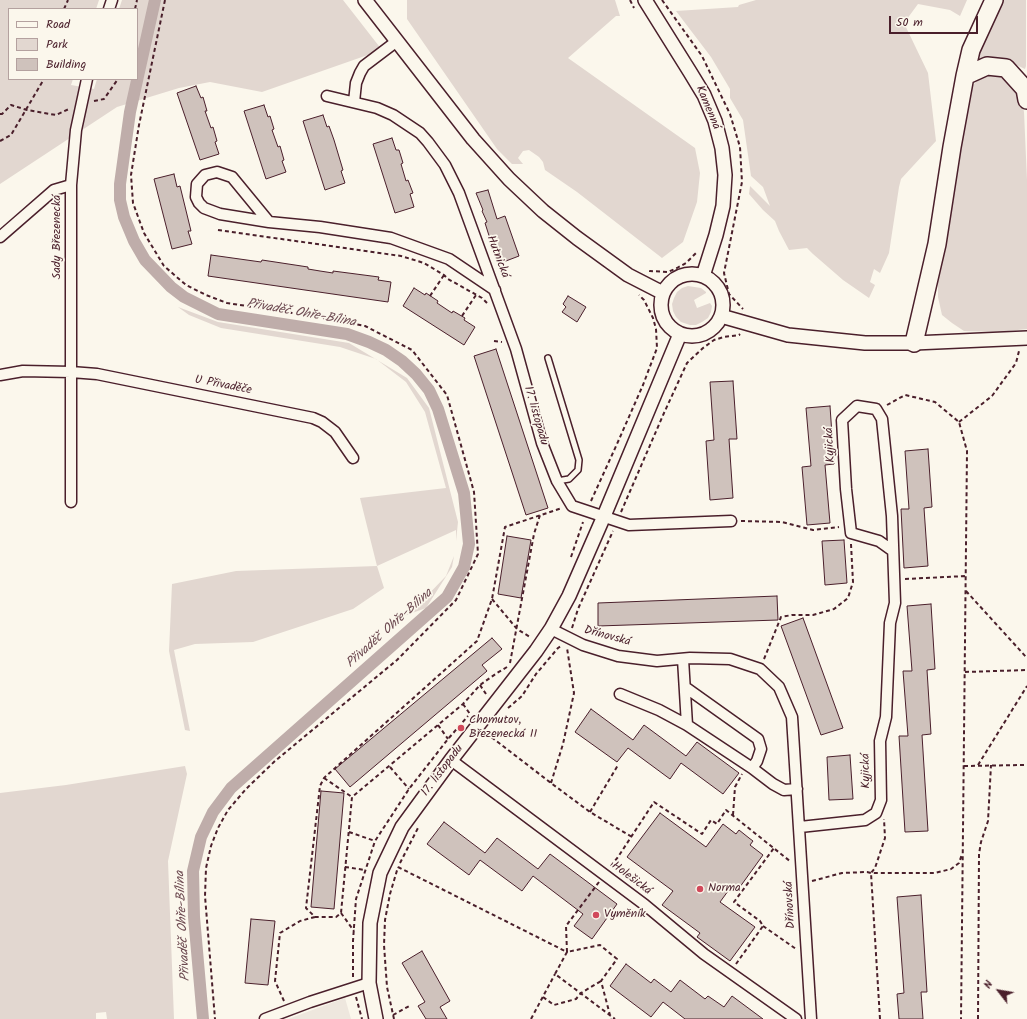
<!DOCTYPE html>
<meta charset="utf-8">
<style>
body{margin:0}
#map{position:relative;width:1027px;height:1019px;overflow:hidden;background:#fbf7ec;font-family:Kalam,sans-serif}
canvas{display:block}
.legend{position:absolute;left:8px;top:8px;width:130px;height:72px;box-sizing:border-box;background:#fbf7ec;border:1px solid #b4a19f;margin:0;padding:5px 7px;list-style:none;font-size:12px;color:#4a1f2b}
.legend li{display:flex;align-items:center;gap:8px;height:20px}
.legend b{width:20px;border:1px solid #b4a19f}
.north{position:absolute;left:979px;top:971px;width:40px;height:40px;-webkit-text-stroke:3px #fbf7ec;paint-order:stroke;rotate:301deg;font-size:11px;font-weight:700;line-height:16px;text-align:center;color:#4a1f2b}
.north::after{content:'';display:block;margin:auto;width:14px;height:18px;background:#4a1f2b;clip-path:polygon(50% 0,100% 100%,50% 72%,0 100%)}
.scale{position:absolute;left:889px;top:16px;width:89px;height:18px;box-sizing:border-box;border:2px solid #4a1f2b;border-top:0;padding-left:5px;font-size:12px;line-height:14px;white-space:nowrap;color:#4a1f2b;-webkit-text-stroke:3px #fbf7ec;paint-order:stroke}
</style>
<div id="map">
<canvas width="1027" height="1019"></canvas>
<ul class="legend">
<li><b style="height:5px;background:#fbf7ec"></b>Road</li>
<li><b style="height:11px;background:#e2d7d0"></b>Park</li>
<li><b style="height:11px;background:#cfc2bc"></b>Building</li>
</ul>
<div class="north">N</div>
<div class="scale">50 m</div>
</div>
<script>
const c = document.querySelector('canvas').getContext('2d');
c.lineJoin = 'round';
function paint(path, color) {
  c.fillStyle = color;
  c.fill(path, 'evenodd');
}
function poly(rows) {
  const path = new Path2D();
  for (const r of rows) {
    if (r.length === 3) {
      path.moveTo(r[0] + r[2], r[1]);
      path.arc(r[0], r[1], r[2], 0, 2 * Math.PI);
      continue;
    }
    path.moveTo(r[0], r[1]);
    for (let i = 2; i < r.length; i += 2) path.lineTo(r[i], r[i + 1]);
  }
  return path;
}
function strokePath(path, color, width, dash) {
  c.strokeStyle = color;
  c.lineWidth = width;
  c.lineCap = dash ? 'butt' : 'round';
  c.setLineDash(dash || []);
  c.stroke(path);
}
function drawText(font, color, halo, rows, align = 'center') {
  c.font = font + ' Kalam,sans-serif';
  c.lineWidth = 3.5;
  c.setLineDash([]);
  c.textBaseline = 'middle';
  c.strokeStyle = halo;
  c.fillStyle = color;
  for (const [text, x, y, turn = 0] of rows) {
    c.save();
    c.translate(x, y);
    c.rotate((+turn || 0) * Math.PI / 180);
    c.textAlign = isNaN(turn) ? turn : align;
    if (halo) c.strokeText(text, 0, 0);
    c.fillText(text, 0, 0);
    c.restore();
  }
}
paint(poly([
 [345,998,351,1019,288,1019]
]), '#eee7de');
paint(poly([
 [0,0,99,0,96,9,9,9,9,79,73,79,71,85,94,89,97,79,137,79,137,9,119,9,122,0,343,0,382,50,262,92,210,82,179,88,117,107,0,184],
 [407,0,615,0,620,16,616,16,568,58,695,148,700,173,697,202,683,242,662,258,577,192,545,170,543,162,539,157,529,150,523,151,518,158,523,164,512,164,497,149,407,19],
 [756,0,967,0,960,16,950,10,918,4,904,23,928,73,936,141,901,179,899,187,889,253,880,273,874,269,870,282,875,285,869,298,843,280,813,254,807,248,789,250,779,231,775,221,763,210,749,194,750,186,770,206,763,187,751,176,743,120,730,98,730,89,711,57,676,11,738,7,739,5],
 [1003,0,1026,0,1026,66,1025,69,1008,61,980,60,978,57],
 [990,74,1002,76,1012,80,1021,99,1024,112,1027,180,1027,329,999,332,964,331,952,323,942,315,938,297,938,269,971,87,980,78],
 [688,286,701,288,706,292,706,293,694,300,697,308,710,303,712,306,711,312,708,318,702,322,696,325,690,325,681,322,676,317,673,311,672,304,674,298,677,292,682,288],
 [178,307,218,322,349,343,407,378,429,408,458,522,456,541,456,530,377,566,384,588,353,609,253,642,195,644,174,650,190,731,185,730,169,651,172,584,236,571,377,566,360,498,446,488,425,412,406,382,376,359,340,347,221,328,189,315],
 [454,556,452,567,426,608,404,616,422,601,446,576],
 [185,766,187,774,168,861,174,1019,107,1019,106,1012,96,1013,96,1019,0,1019,0,793,66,785]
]), '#e2d7d0');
strokePath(poly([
 [155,0,130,112,120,184,120,200,124,217,134,241,145,260,171,287,184,297,218,314,347,334,369,342,386,350,402,361,416,374,429,390,438,409,464,493,469,544,464,567,447,597,231,788,213,812,201,837,193,871,194,917,203,1019]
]), '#bfadaa', 12);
const building = poly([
 [196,86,201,98,203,97,207,111,205,111,211,128,213,127,217,141,215,142,219,154,200,160,177,93,196,86],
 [264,105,268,117,270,116,274,129,272,130,278,147,280,146,284,160,282,161,286,172,266,179,244,111,264,105],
 [323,115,327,127,329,126,334,140,343,170,341,171,345,183,325,190,303,121,323,115],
 [392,138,396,150,399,150,403,163,401,164,406,181,408,180,413,193,410,194,414,207,395,213,373,144,392,138],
 [174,174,177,187,180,186,191,231,188,231,192,244,172,249,154,179,174,174],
 [488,190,497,219,505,216,519,256,498,264,485,223,487,222,482,211,483,210,476,193,488,190],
 [211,255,261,262,262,260,308,267,308,269,320,271,333,273,333,271,379,277,378,280,391,282,388,302,208,276,211,255],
 [414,288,425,295,426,293,438,301,437,303,452,313,453,311,465,318,464,320,475,327,464,345,403,306,414,288],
 [568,296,586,307,577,322,562,312,566,307,563,304,568,296],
 [496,349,548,508,526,515,474,356,496,349],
 [733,381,737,439,729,439,733,498,710,500,706,441,714,440,710,382,733,381],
 [830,406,834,464,825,465,830,523,807,525,802,467,811,466,806,408,830,406],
 [928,449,932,507,924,508,928,566,904,568,901,509,909,509,905,451,928,449],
 [507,536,531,540,521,598,498,594,507,536],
 [844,540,847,583,825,585,822,541,844,540],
 [777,596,778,620,598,626,598,603,777,596],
 [931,604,935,669,927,670,931,734,922,735,928,831,905,832,899,736,908,736,903,671,912,671,907,606,931,604],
 [803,618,843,728,821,735,781,626,803,618],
 [492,638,502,649,482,665,487,671,350,787,335,769,492,638],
 [591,709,633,740,644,725,686,756,697,742,739,773,723,794,681,763,670,779,628,748,617,762,575,732,591,709],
 [850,755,853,799,829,800,827,757,850,755],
 [321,791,344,793,334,909,311,907,321,791],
 [660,813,706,847,723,824,736,834,739,830,749,838,753,841,750,845,763,855,737,891,731,887,720,902,755,927,730,961,697,937,700,933,662,905,673,891,627,857,660,813],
 [444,822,485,853,497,838,538,869,550,854,617,904,592,939,574,926,583,914,533,876,522,891,480,860,469,875,427,844,444,822],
 [921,895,927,992,921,992,923,1019,899,1019,897,994,904,993,897,897,921,895],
 [251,919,275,921,268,985,245,983,251,919],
 [422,951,450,1001,440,1007,447,1019,426,1019,418,1006,425,1002,402,963,422,951],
 [626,964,651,983,654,979,671,992,680,980,705,999,708,996,724,1007,732,996,763,1019,685,1019,663,1002,651,1017,610,986,626,964]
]);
paint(building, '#cfc2bc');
strokePath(building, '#4a1f2b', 1);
const service = poly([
 [548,358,579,460,578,470,569,479,557,481]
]);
const minor = poly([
 [109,9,112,0],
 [327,96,377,108,393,115,420,133,428,142,445,165,459,193,516,349,542,443,557,481,572,506,629,525,731,521],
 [354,102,356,83,360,73,364,66,397,41],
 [269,222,232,177,217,172,205,175,197,184,196,197,199,203,204,208,220,214,269,222,320,227,391,238,449,259,495,290],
 [0,237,54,190,71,185],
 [0,375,23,371,71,372,97,374,313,418,322,422,335,432,353,458],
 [71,502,71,185,76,130,87,79],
 [551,629,583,645,618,656,657,661,690,658,730,659,760,669,779,687,792,717,811,1019],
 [683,659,687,725],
 [620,694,659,710,687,725,752,768,757,761,761,749,758,739,685,687],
 [451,760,645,905,704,954,796,1019],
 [752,768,773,784,784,790,797,789],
 [800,827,865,820,876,813,881,800,880,741,886,717,890,623,895,603,892,516,882,419,876,409,857,406,842,420,846,489,851,533,879,541,893,551],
 [265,1019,310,1002,369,983]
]);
const tertiary = poly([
 [365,0,473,139,509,179,543,211,577,238,628,275,663,293],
 [645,0,690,72,704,95,715,121,722,148,725,175,723,206,716,235,703,276],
 [692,305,31],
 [721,316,788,335,865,343,914,343,1027,338],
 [376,1019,369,983,370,923,380,873,402,827,451,760,536,651,551,629,569,596,604,516,680,334]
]);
const trunk = poly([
 [965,76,987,66,1006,68,1025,89,1027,100],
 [914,343,937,244,952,147,965,76,971,50,994,0]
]);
strokePath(service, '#4a1f2b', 8);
strokePath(minor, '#4a1f2b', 13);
strokePath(tertiary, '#4a1f2b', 16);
strokePath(trunk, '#4a1f2b', 20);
strokePath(poly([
 [165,0,139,125,131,175,133,203,144,233,164,266,186,285,206,295,227,303,318,317,365,326,412,350,447,395,474,492,478,554,456,600,397,660,275,761,246,789,228,810,218,828,211,846,206,868,205,896,215,1019],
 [630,0,634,8],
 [662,0,702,56,730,114,740,147,742,182,724,273,729,294,743,309],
 [64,9,68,0],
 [135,9,137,0],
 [94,101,104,99,118,79],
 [0,114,2,114,11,105,27,110,56,115,69,109],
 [0,141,11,135,44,79],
 [218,230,401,256,424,263,444,275,448,279,482,298,487,303],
 [650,272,650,271,668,272,677,268,686,263,697,252],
 [430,296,444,275],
 [462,316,476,295],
 [494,341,502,342],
 [887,405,905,395,935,402,959,422,967,451,961,1019],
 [959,422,992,396,1016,363,1019,351],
 [591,501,617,444,643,385,657,348,656,329,653,318,644,300,639,295],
 [621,512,664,413,687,363,703,348,714,340,724,337,739,335,740,334],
 [741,521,782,522,813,530,839,527],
 [571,557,583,522],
 [905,579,966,576],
 [966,591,1027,658],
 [492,599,517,629,530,637],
 [572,628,578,609,613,531],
 [764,659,781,617,792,615,813,615,834,609,848,598,853,582,851,544],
 [510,663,534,534,540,515],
 [507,667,497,673,480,685,463,704,352,797,341,913,336,917,315,917,306,908,320,786,324,778,477,641,492,599,505,527,562,508],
 [965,672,1027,670],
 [480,685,486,694],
 [463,704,470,714],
 [508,708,522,696,536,674,558,648,561,646],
 [438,725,448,739],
 [486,733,551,783,590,812,632,837],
 [978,765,1027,686],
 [964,766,1024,765],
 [390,767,409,789],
 [324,778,352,797],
 [551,783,563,744,574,693,567,648],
 [590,812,618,765],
 [733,815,735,787,742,774],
 [349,832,375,841],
 [400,863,419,826],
 [611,866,618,857,654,802,702,834,711,820,717,824,726,810,791,862],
 [345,867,365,870],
 [398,867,567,952,555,974,615,1019],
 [812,881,842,873,867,872,871,873,935,873,951,869,959,863,962,854],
 [599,882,566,926,567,952,600,945,617,959,601,981,611,1019],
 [341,913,354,931],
 [763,926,796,949],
 [736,964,763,926,760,921,734,902,774,848],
 [353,977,353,941,356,899,375,841,409,789,448,739,468,716],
 [356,997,362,1019],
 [543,997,554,1005,576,999,581,993,601,981],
 [284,1001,275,981,280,933,300,921,315,917],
 [393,1015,411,1005],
 [394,1019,387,987,384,945,385,920,390,894,398,867],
 [531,1019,555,974],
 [880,1019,871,873,875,868,885,838,884,819],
 [978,1019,979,854,981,842,988,821,991,765]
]), '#4a1f2b', 2, [4, 3]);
strokePath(service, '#fbf7ec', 5);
strokePath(minor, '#fbf7ec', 10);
strokePath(tertiary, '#fbf7ec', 13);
strokePath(trunk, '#fbf7ec', 17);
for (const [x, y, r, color] of [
 [461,728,4,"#d1495b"],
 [700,889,4,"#d1495b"],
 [596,915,4,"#d1495b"]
]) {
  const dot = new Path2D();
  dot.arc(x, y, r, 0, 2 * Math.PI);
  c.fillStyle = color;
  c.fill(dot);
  strokePath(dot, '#fbf7ec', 1.5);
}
drawText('12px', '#4a1f2b', '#fbf7ec', [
 ["Kamenná",707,108,67],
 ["Sady Březenecká",58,237,-90],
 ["Hutnická",497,257,69],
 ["U Přivaděče",223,386,11],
 ["17. listopadu",535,416,74],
 ["Kyjická",831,445,-93],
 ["Dřínovská",607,637,15],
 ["17. listopadu",443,771,-53],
 ["Kyjická",867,771,-91],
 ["Holešická",631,879,37],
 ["Dřínovská",791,905,-93]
]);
drawText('12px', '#4a1f2b', '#fbf7ec', [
 ["Chomutov,",469,721],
 ["Březenecká II",469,735],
 ["Norma",708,889],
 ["Vyměník",604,915]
], 'left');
drawText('italic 13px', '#6d4a51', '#fbf7ec', [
 ["Přivaděč Ohře-Bílina",301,314,10],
 ["Přivaděč Ohře-Bílina",390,629,-42],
 ["Přivaděč Ohře-Bílina",184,926,-93]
]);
</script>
